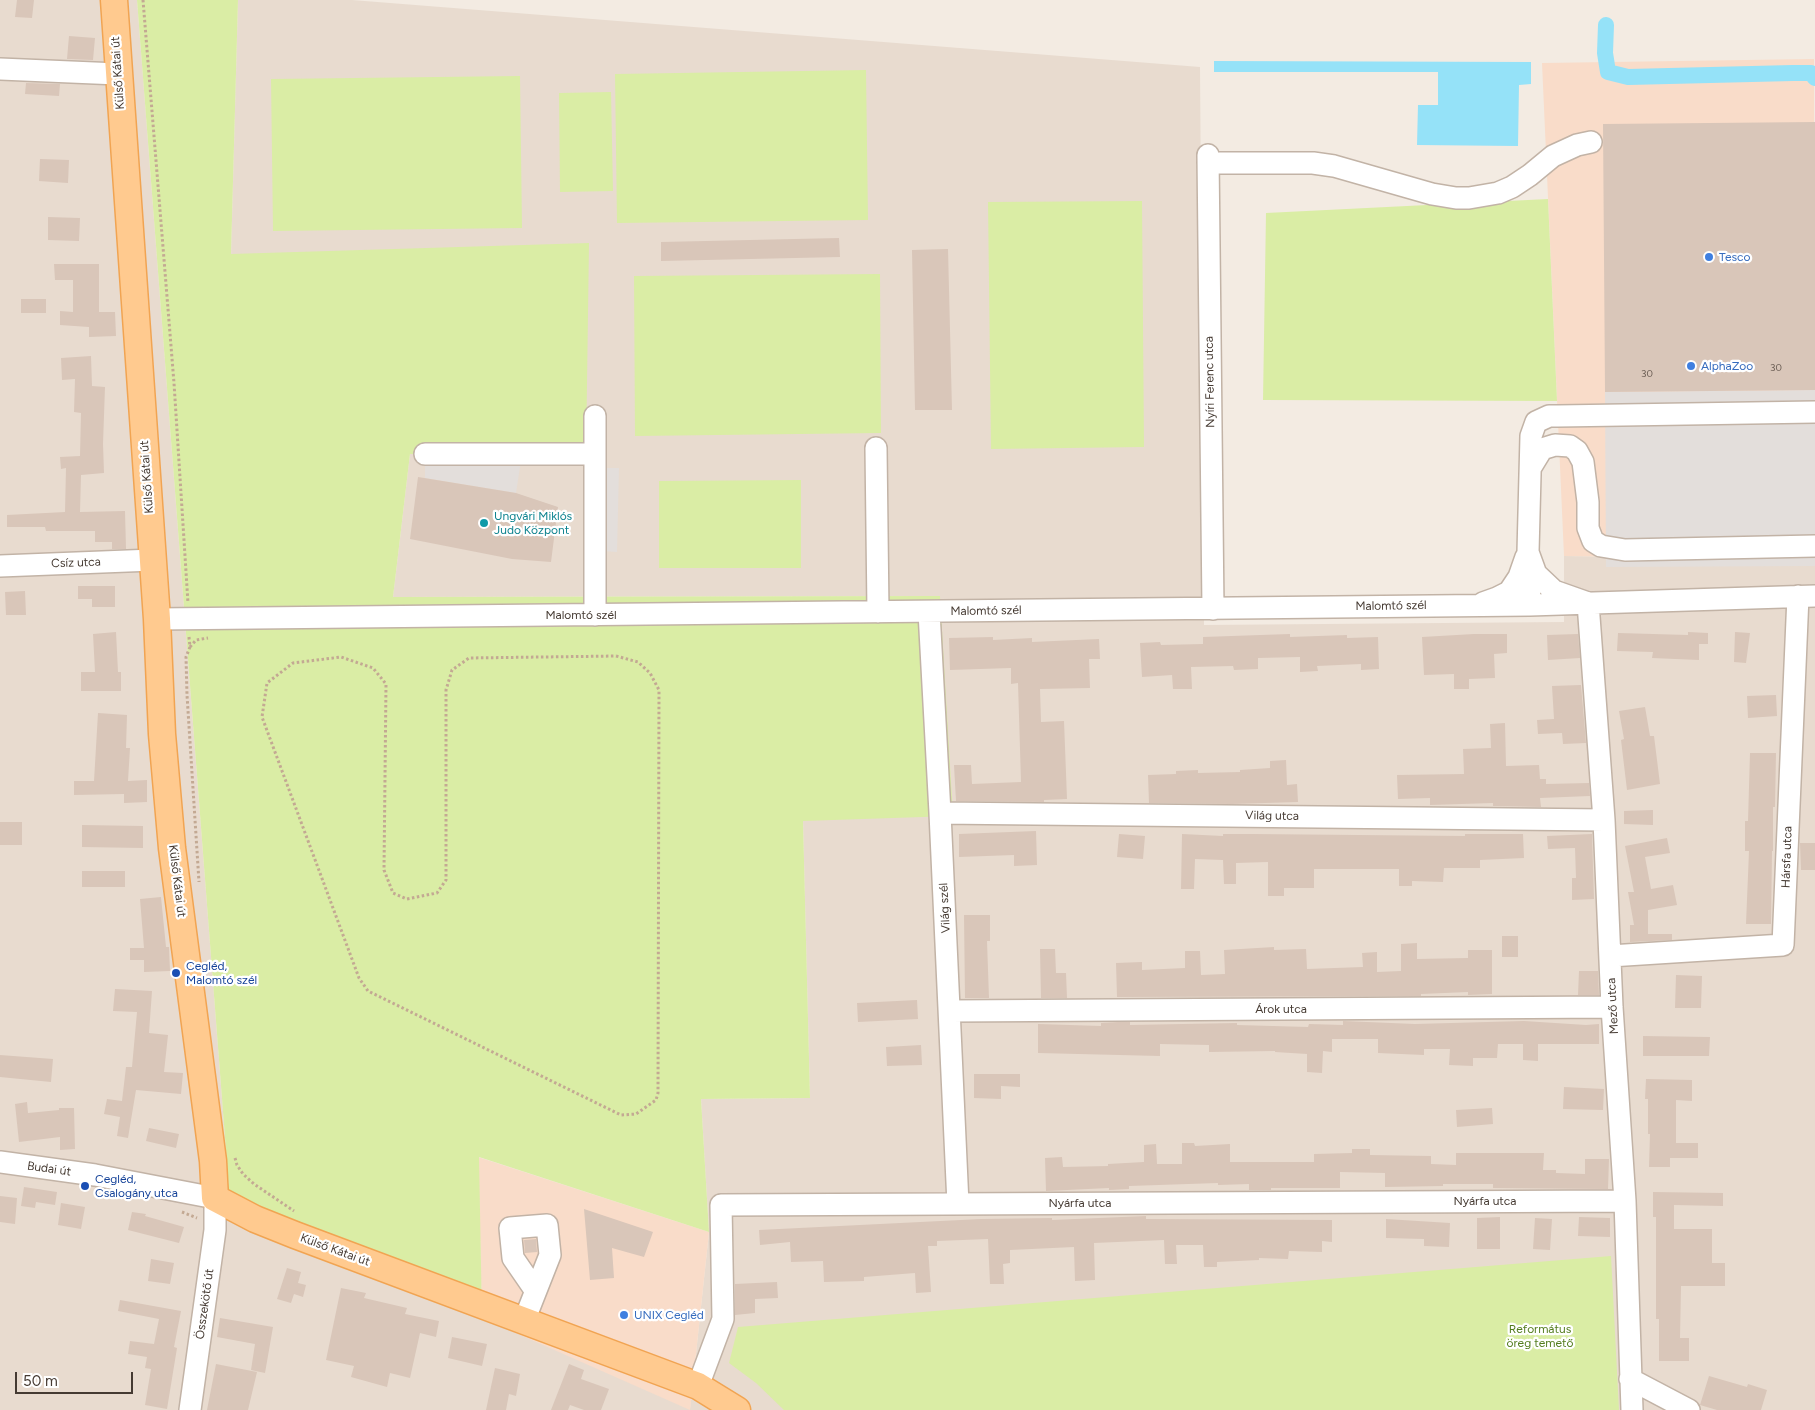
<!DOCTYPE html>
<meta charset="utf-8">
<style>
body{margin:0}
#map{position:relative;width:1815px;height:1410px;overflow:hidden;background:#f3ebe2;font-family:Figtree,sans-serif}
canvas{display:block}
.scale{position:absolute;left:15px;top:1372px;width:118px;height:22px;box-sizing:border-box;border:2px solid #453a32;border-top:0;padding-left:6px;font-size:15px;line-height:18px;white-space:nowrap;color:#453a32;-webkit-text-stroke:4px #fff;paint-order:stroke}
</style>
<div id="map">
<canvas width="1815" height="1410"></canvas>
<div class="scale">50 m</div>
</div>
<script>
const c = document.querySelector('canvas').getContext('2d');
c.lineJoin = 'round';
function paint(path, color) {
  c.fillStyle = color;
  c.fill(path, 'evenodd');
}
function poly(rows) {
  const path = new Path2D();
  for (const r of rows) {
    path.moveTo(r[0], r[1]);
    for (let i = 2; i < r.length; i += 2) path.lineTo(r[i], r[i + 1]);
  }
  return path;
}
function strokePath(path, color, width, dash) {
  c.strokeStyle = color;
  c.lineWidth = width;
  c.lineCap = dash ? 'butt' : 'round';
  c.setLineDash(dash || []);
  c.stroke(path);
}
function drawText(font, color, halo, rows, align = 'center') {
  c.font = font + ' Figtree,sans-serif';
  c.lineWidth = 4.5;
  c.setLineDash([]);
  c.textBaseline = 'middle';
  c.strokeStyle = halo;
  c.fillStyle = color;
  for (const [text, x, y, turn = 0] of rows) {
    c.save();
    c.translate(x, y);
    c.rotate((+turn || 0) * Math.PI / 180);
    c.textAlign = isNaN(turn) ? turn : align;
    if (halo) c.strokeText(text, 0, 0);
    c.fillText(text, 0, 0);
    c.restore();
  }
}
paint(poly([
 [0,0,137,0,231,1215,361,1264,690,1409,709,1232,701,1099,810,1098,803,821,940,596,393,597,410,454,589,244,231,255,238,0,352,0,1200,67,1204,625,1564,622,1564,556,1815,559,1815,1410,0,1410]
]), '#e8dbcf');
paint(poly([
 [1814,59,1815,559,1564,556,1542,63],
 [478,1157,709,1232,690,1410,482,1318]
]), '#f9dcc9');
paint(poly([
 [137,0,238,0,231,254,589,243,586,455,410,454,393,597,940,596,953,816,803,821,810,1098,701,1099,709,1232,479,1157,482,1318,231,1215],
 [866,70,868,220,617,223,615,74],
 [520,76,522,228,273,231,271,79],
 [611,92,613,191,560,192,559,93],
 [1548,199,1557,401,1263,400,1266,213],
 [1142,201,1144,447,991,449,988,202],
 [880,274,881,433,635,436,634,276],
 [801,480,801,568,659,568,659,481],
 [1611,1256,1619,1410,784,1410,756,1383,729,1363,738,1327]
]), '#daeda5');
paint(poly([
 [1815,390,1815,566,1606,567,1605,392],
 [425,454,522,454,516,493,425,478],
 [603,468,619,468,617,552,602,551]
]), '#e3dedb');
paint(poly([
 [1214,61,1531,62,1531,84,1519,85,1518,146,1417,145,1418,105,1438,105,1438,72,1214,72]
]), '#95e2f8');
strokePath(poly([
 [1606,25,1605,53,1608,72,1628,77,1793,73,1811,73,1815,78]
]), '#95e2f8', 16);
paint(poly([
 [17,0,34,0,32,18,15,17],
 [69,36,95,38,93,60,67,59],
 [26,83,60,84,59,96,25,94],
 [1815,122,1815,390,1605,392,1603,124],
 [40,159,69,160,68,183,39,181],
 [48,217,80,218,79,241,48,240],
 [839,238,840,257,661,261,661,242],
 [948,249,952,410,915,410,912,250],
 [54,264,99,264,99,312,115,312,116,336,89,337,89,327,60,325,60,311,73,312,73,280,55,280],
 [21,299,46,299,46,313,21,313],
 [91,356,92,386,105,387,103,444,104,473,81,475,80,512,125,511,126,549,112,549,112,542,95,542,95,531,46,531,45,527,7,527,7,515,65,512,66,468,61,469,60,457,80,456,81,413,74,412,75,379,62,380,61,358],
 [418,477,516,493,558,507,551,562,512,559,410,539],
 [78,586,115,586,115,607,92,607,92,599,78,599],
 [25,591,26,615,6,615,5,592],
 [116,632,118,672,121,672,121,691,81,691,81,672,95,672,93,634],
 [1688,632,1708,633,1708,644,1699,644,1699,660,1652,658,1653,652,1617,651,1618,633,1688,635],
 [1735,632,1750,633,1746,663,1734,662],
 [1290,634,1290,637,1347,635,1347,638,1378,637,1379,669,1361,670,1361,664,1317,666,1318,671,1300,672,1300,657,1258,658,1258,669,1234,670,1233,666,1191,667,1192,689,1173,689,1172,675,1142,677,1140,643,1160,642,1161,645,1203,644,1203,637],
 [1474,634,1507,634,1507,653,1494,654,1495,678,1469,679,1469,689,1454,689,1454,674,1424,675,1422,637],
 [1578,634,1580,658,1548,660,1547,635],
 [993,637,993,640,1032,638,1032,642,1099,639,1100,659,1089,659,1090,688,1040,689,1041,722,1064,721,1067,799,1044,800,1044,802,956,801,954,765,971,765,972,784,1021,782,1018,683,1011,684,1011,668,950,670,949,638],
 [1581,685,1586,743,1563,744,1562,733,1538,734,1537,720,1554,719,1552,686],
 [1776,695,1777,716,1748,718,1747,696],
 [1645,707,1650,736,1654,736,1660,784,1627,790,1621,740,1624,739,1619,711],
 [98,713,127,715,126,748,130,748,128,781,147,780,147,802,124,803,124,794,74,795,74,781,94,781],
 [1505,723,1506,766,1539,765,1540,779,1546,779,1546,784,1589,783,1590,796,1540,798,1541,807,1493,806,1493,803,1430,805,1430,798,1398,799,1397,775,1464,774,1463,749,1491,748,1490,724],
 [1750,753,1776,753,1775,807,1773,807,1773,851,1772,851,1771,924,1746,924,1749,851,1745,851,1745,821,1748,821],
 [1286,760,1287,785,1297,784,1298,802,1232,804,1149,803,1148,775,1176,774,1176,771,1198,770,1198,773,1240,772,1240,770,1270,768,1270,761],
 [1653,810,1653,825,1624,824,1624,811],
 [0,822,22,822,22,845,0,845],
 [82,825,143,826,143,848,82,847],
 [1036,831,1037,865,1014,866,1014,855,959,857,959,834],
 [1119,834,1145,836,1143,859,1117,857],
 [1182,834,1223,836,1223,834,1252,834,1465,836,1465,834,1523,834,1524,858,1480,860,1480,868,1444,868,1443,882,1412,881,1412,886,1399,886,1399,869,1314,869,1314,888,1284,888,1284,896,1268,896,1268,862,1236,863,1236,884,1224,884,1223,860,1195,859,1194,889,1181,889],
 [1592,834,1594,899,1572,900,1572,878,1576,878,1575,848,1548,849,1547,836],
 [1667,838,1670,853,1645,857,1651,889,1673,885,1677,905,1648,910,1648,934,1672,934,1672,940,1630,942,1630,925,1634,925,1628,892,1634,892,1625,846],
 [1800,843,1815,843,1815,870,1801,870],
 [82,871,125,871,125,887,82,887],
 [161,897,166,947,169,947,170,971,144,972,144,960,130,960,130,948,144,948,140,899],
 [964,915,990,915,990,941,987,941,989,998,965,998],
 [1502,936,1518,936,1518,957,1502,957],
 [1417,943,1417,959,1468,958,1468,950,1492,950,1492,994,1468,995,1468,992,1421,994,1421,996,1117,997,1116,963,1142,962,1142,970,1185,968,1185,951,1200,951,1201,975,1225,974,1224,950,1274,947,1274,950,1306,949,1307,969,1363,967,1362,953,1377,952,1377,972,1401,971,1401,944],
 [1040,949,1055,949,1056,973,1066,973,1067,998,1041,998],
 [1579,971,1598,971,1599,995,1578,995],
 [1676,975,1702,976,1701,1008,1675,1008],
 [115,989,152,991,149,1033,168,1035,164,1072,183,1073,181,1094,136,1090,128,1138,117,1136,120,1117,104,1114,107,1099,122,1101,126,1067,132,1067,137,1012,113,1011],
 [917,1000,918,1019,858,1022,857,1003],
 [1343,1021,1415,1024,1524,1021,1586,1025,1599,1024,1599,1044,1538,1044,1538,1061,1523,1060,1523,1044,1498,1044,1497,1058,1473,1058,1473,1066,1449,1065,1450,1049,1424,1049,1424,1055,1378,1053,1378,1039,1332,1039,1332,1052,1323,1051,1322,1073,1307,1072,1307,1054,1275,1052,1275,1051,1209,1052,1209,1045,1160,1044,1160,1056,1038,1053,1038,1024,1101,1026,1101,1023,1118,1022,1130,1022,1130,1025,1237,1023,1237,1025,1308,1027,1309,1024,1343,1025],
 [1643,1036,1710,1037,1709,1056,1643,1056],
 [921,1045,922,1065,887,1066,886,1047],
 [0,1055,53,1059,51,1082,0,1077],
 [974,1074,1020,1074,1020,1087,1001,1086,1001,1099,974,1098],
 [1646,1079,1692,1080,1692,1101,1676,1100,1676,1143,1698,1143,1698,1158,1670,1158,1670,1167,1649,1167,1650,1134,1648,1134,1648,1099,1645,1099],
 [1564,1087,1604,1089,1603,1110,1563,1109],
 [27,1102,28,1113,59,1110,59,1108,74,1108,75,1149,60,1150,60,1137,19,1142,15,1104],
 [1492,1108,1493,1124,1457,1127,1456,1110],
 [149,1128,179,1134,176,1148,146,1141],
 [1182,1143,1194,1143,1195,1146,1230,1144,1230,1162,1314,1162,1314,1154,1352,1153,1352,1149,1370,1149,1370,1155,1431,1156,1431,1164,1456,1165,1456,1153,1544,1153,1543,1170,1556,1170,1556,1173,1585,1174,1585,1159,1609,1159,1608,1189,1493,1188,1493,1184,1443,1184,1443,1186,1385,1187,1385,1173,1340,1172,1340,1188,1271,1188,1271,1190,1249,1190,1249,1184,1218,1185,1218,1183,1129,1186,1129,1189,1109,1190,1109,1188,1046,1191,1045,1158,1062,1157,1063,1167,1108,1166,1108,1164,1144,1162,1144,1145,1156,1144,1157,1164,1182,1164],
 [24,1187,57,1192,55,1205,36,1202,35,1208,21,1206],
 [1653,1192,1723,1193,1723,1206,1674,1205,1674,1229,1712,1229,1712,1263,1725,1263,1725,1286,1681,1286,1680,1338,1689,1338,1689,1361,1659,1361,1659,1319,1656,1319,1656,1217,1653,1217],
 [0,1196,17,1198,15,1224,0,1222],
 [61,1203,85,1207,81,1229,58,1225],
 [584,1209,653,1232,644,1257,612,1248,614,1278,590,1280],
 [132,1212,146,1214,145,1216,184,1227,179,1243,128,1230],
 [1146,1216,1146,1219,1332,1220,1332,1242,1322,1241,1322,1252,1289,1251,1288,1259,1259,1258,1259,1260,1217,1262,1217,1267,1204,1267,1203,1245,1176,1245,1177,1264,1165,1264,1164,1240,1094,1243,1095,1280,1075,1281,1074,1247,1010,1250,1010,1263,1003,1264,1004,1284,990,1284,988,1239,937,1241,937,1246,928,1246,931,1292,916,1293,915,1273,864,1277,864,1281,824,1282,823,1261,791,1262,790,1242,760,1245,759,1230,981,1219,1052,1218,1052,1220],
 [1500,1217,1500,1249,1477,1249,1477,1218],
 [1579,1217,1610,1218,1610,1237,1578,1236],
 [1535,1218,1552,1219,1550,1250,1533,1249],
 [1386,1219,1450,1223,1449,1247,1424,1246,1424,1239,1386,1238],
 [536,1239,537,1252,525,1253,524,1240],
 [151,1259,174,1263,170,1284,148,1281],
 [287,1268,301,1272,298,1283,306,1285,303,1297,294,1294,291,1303,277,1299],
 [777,1282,778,1298,755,1299,755,1313,735,1315,735,1284],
 [341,1288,366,1293,364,1298,407,1308,405,1314,439,1321,436,1337,420,1333,410,1378,390,1373,387,1387,351,1377,354,1366,326,1360],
 [120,1300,181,1311,174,1347,177,1348,167,1409,145,1405,151,1369,145,1368,147,1357,128,1354,130,1341,154,1344,159,1319,118,1311],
 [220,1318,273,1327,265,1373,251,1370,255,1344,217,1337],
 [452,1337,487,1344,482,1366,448,1358],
 [216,1364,257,1372,248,1410,207,1410],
 [569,1364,584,1370,581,1379,609,1389,601,1410,584,1410,570,1405,568,1410,551,1410],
 [495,1368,520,1374,516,1396,509,1394,506,1410,486,1410],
 [1709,1376,1747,1387,1748,1384,1767,1390,1761,1410,1717,1410,1700,1405]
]), '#d9c6b9');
const minor = poly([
 [0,69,118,74],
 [1208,155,1213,609],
 [1208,163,1313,163,1334,166,1432,194,1456,198,1469,198,1498,193,1512,187,1530,175,1553,156,1577,145,1591,142],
 [595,416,595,615],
 [876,448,878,612],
 [425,454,595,454],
 [1531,467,1542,449,1555,445,1570,446,1577,451,1583,462,1588,502,1588,528,1593,541,1601,546,1625,550,1815,546],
 [1528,552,1536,574,1554,591,1588,603,1604,820,1612,1007,1625,1201,1632,1410],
 [0,566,153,560],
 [1483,603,1497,598,1509,592,1519,577,1526,557],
 [1530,605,1528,552,1531,436,1536,422,1549,416,1558,416,1815,412],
 [929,612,940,813,958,1204],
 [157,619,1530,605,1815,596],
 [940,813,1604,820],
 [1610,956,1783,945,1798,596],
 [950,1011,1612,1007],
 [0,1162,95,1175,215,1198,215,1230,190,1410],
 [524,1321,550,1255,547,1225,510,1228,513,1258,535,1290],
 [1630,1379,1689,1410],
 [698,1386,723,1319,721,1205,1625,1201]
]);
const major = poly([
 [114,0,157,619,162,734,172,848,213,1161,215,1198,255,1219,295,1235,698,1386,737,1410]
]);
strokePath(minor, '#c2b3a6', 24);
strokePath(major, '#f1a452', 29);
strokePath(poly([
 [143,0,174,383,188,603],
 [189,637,190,647,186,657,187,695,199,882],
 [190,647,196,640,208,638],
 [616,656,638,662,650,673,659,690,658,1093,656,1100,636,1114,621,1115,368,991,359,978,262,717,267,683,293,663,341,657,373,668,386,684,384,870,393,893,407,899,437,893,446,880,446,690,452,670,469,658,616,656],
 [235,1158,237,1165,243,1174,254,1184,294,1211],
 [182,1212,197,1218]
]), '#c3a993', 3, [2.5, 2.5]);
strokePath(minor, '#fff', 21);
strokePath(major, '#ffca8f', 26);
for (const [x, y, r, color] of [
 [1709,257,5,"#3f7fe0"],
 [1691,366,5,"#3f7fe0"],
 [484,523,5,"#0f9aa8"],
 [176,973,5,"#1a4fb4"],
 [85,1186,5,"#1a4fb4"],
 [624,1315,5,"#3f7fe0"]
]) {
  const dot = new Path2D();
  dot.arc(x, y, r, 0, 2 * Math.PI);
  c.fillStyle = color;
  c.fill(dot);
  strokePath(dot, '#fff', 2);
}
drawText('10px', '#6a5d54', null, [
 ["30",1776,368],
 ["30",1647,374]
]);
drawText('12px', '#453a32', '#fff', [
 ["Külső Kátai út",118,73,-94],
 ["Nyíri Ferenc utca",1210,382,-91],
 ["Külső Kátai út",147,477,-94],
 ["Csíz utca",76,563,-2],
 ["Malomtó szél",1391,606,-1],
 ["Malomtó szél",986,611,-1],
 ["Malomtó szél",581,615],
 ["Világ utca",1272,816,1],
 ["Hársfa utca",1787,857,-88],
 ["Külső Kátai út",177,881,83],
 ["Világ szél",945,908,-93],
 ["Mező utca",1613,1006,-93],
 ["Árok utca",1281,1009],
 ["Budai út",49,1169,8],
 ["Nyárfa utca",1485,1201],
 ["Nyárfa utca",1080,1203],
 ["Külső Kátai út",335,1250,20],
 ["Összekötő út",205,1304,-82]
]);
drawText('12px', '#366cbe', '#fff', [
 ["Tesco",1719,257],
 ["AlphaZoo",1701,366],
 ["UNIX Cegléd",634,1315]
], 'left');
drawText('12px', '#0d838f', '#fff', [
 ["Ungvári Miklós",494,516],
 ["Judo Központ",494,530]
], 'left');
drawText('12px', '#164399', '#fff', [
 ["Cegléd,",186,966],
 ["Malomtó szél",186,980],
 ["Cegléd,",95,1179],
 ["Csalogány utca",95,1193]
], 'left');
drawText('12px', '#547d1f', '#fff', [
 ["Református",1540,1329],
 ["öreg temető",1540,1343]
]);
</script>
